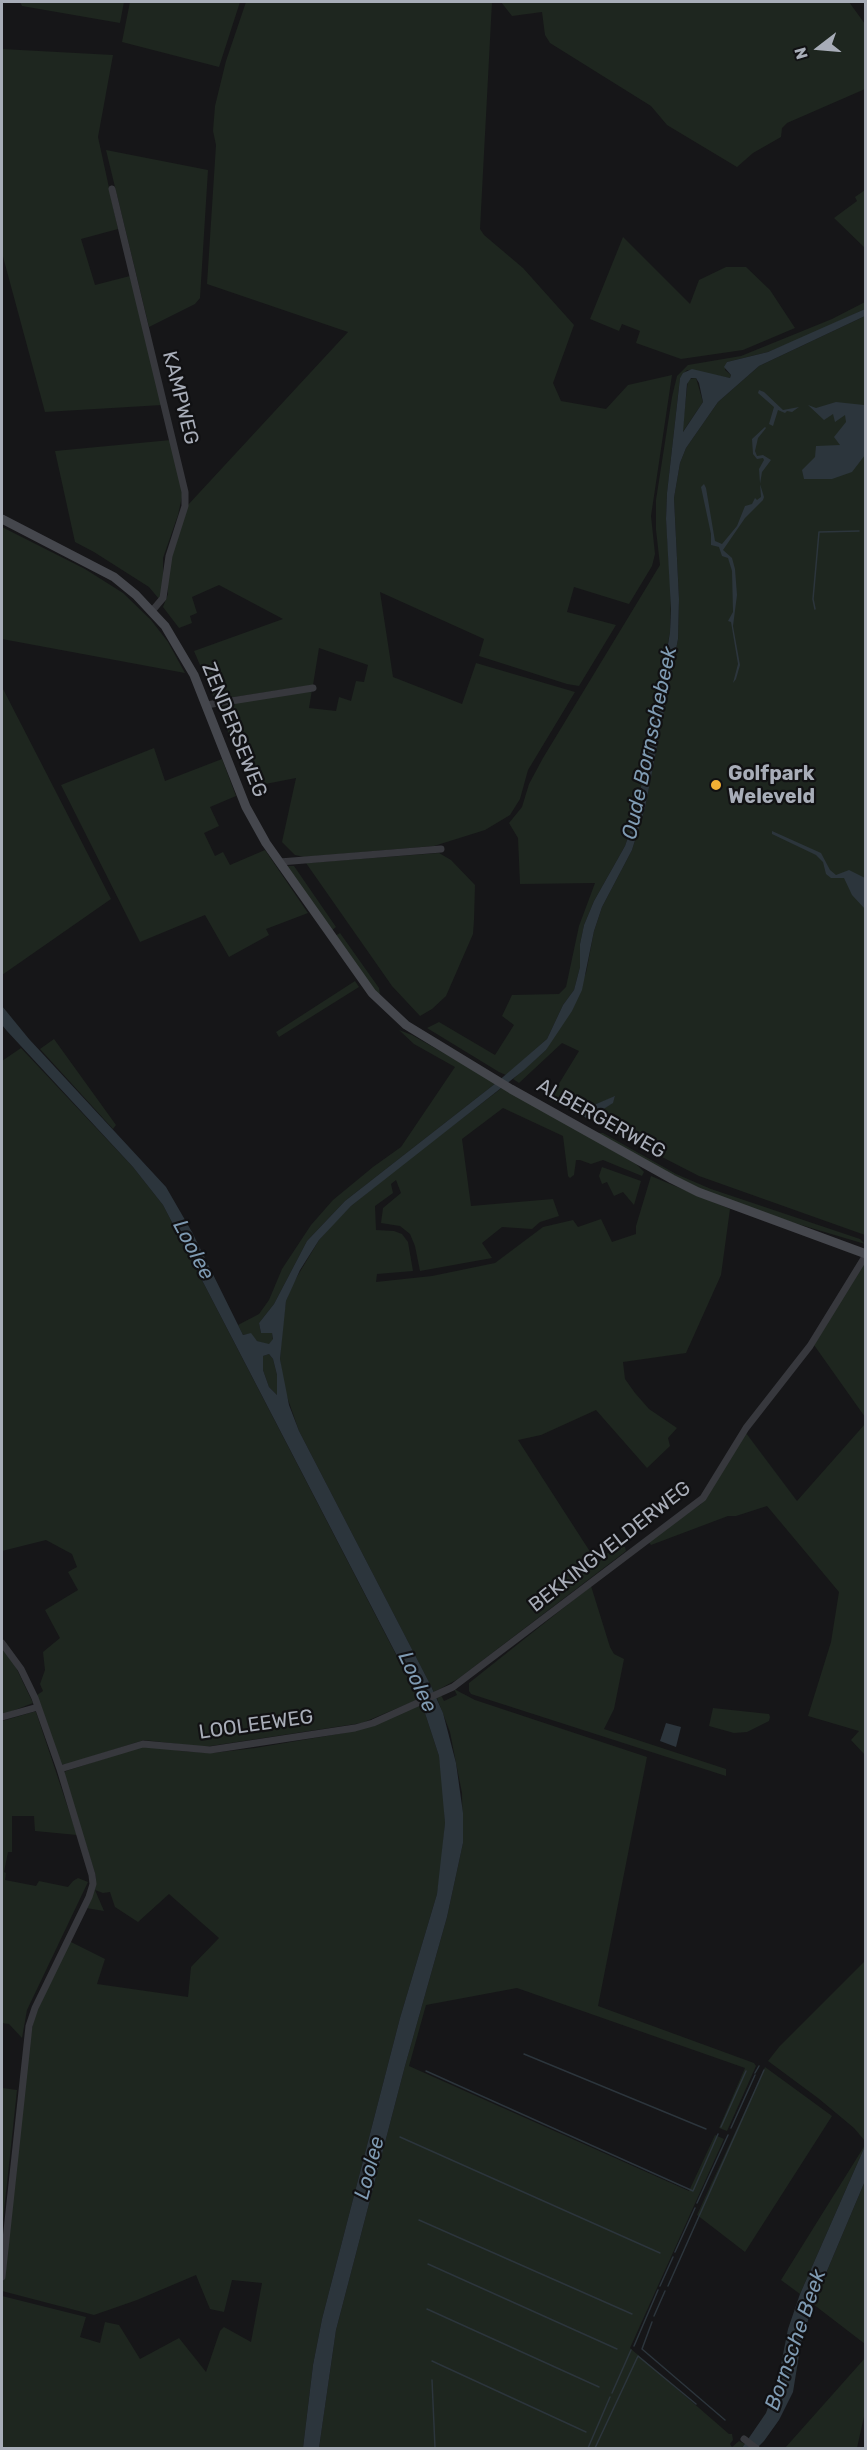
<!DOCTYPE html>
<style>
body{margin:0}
#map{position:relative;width:867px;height:2450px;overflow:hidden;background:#161618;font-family:Rubik,sans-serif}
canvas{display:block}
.frame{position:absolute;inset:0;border:3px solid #a8adb8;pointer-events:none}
.north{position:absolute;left:789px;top:18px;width:60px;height:60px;-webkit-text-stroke:4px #111113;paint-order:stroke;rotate:254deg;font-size:16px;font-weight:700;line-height:24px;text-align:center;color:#a8adb8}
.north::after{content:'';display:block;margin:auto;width:21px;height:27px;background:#a8adb8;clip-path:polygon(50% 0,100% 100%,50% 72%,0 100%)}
</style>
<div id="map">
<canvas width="867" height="2450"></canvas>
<div class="frame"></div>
<div class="north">N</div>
</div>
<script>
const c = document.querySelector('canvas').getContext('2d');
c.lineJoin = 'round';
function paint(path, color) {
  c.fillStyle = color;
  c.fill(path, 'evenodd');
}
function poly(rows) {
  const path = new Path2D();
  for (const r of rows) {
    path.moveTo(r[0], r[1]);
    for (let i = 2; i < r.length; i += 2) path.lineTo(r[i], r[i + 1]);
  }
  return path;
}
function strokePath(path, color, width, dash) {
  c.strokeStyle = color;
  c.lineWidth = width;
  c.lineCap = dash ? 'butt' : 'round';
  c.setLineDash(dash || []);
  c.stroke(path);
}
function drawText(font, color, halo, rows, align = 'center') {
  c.font = font + ' Rubik,sans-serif';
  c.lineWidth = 4.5;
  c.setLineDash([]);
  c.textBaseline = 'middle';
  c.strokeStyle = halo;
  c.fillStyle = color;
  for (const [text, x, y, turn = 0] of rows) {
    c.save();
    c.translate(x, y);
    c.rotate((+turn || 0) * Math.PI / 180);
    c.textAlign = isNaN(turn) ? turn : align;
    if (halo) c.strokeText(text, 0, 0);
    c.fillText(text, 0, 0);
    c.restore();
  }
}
paint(poly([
 [20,2,124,2,120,23,22,6],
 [130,2,240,2,219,67,122,42],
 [246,2,492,2,480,229,484,235,523,268,574,325,553,383,561,401,606,409,628,385,672,375,651,516,655,554,652,566,629,604,574,587,567,612,616,625,579,686,567,684,479,656,484,639,380,592,393,677,462,704,476,663,575,692,528,770,520,799,510,815,485,830,434,846,304,857,295,855,282,842,296,778,250,787,217,704,312,690,309,708,336,711,339,697,351,701,356,681,364,682,368,665,319,648,313,685,215,700,194,651,283,619,219,585,192,597,197,613,190,616,192,623,179,628,163,607,168,594,167,578,170,558,187,506,348,332,207,284,216,145,213,131,215,106,226,61],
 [501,2,849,2,865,24,865,89,787,123,782,128,781,137,753,153,737,167,667,125,651,106,550,43,545,35,542,12,512,16],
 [2,49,113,55,98,137,118,229,81,239,95,285,130,276,162,405,45,412,2,253],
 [106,150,208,170,200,298,195,304,149,327],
 [865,190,865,248,834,218,857,201,855,197],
 [623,237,690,304,699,280,726,267,746,267,770,290,795,328,743,350,681,359,636,343,640,331,622,324,619,331,590,319],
 [865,302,865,309,803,338,768,352,727,362,725,370,731,375,730,378,687,370,680,378,667,493,666,519,671,593,670,632,635,817,625,846,594,901,584,925,580,944,580,967,574,990,563,1005,547,1039,506,1075,499,1072,427,1028,439,1022,495,1055,514,1025,502,1016,512,995,559,994,566,987,579,926,595,883,520,884,518,838,509,823,522,807,529,784,543,758,660,565,656,530,656,500,672,397,677,376,688,365,741,356,832,319],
 [865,316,865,1235,699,1176,588,1119,612,1103,615,1097,596,1104,586,1112,580,1110,578,1113,549,1100,579,1051,562,1043,519,1083,513,1079,546,1050,586,973,594,931,602,907,632,850,645,808,678,639,679,599,674,498,680,463,686,448,718,402,759,366],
 [696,378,703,402,682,433,688,379],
 [171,440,183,492,178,515,163,558,163,592,159,599,149,587,94,552,75,542,55,451],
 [2,527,85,569,123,593,151,620,168,642,185,673,2,639],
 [2,687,111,899,2,975],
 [154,748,165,781,222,759,236,796,210,807,219,826,204,833,215,856,223,852,230,865,265,850,308,913,266,929,269,935,229,957,205,915,140,942,61,785],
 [439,853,451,860,475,885,474,920,473,934,446,996,432,1009,420,1016,392,986,306,863],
 [287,866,294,866,336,927,331,931],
 [340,933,379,988,381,1001,335,936],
 [355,981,359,987,279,1037,276,1032],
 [399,1030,412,1035,496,1083,345,1201,307,1241,274,1304,259,1323,261,1333,272,1333,273,1340,269,1345,257,1341,247,1334,243,1335,238,1325,259,1314,269,1300,282,1269,311,1225,333,1200,373,1167,401,1147,455,1067,414,1044],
 [54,1039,116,1125,113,1129,40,1049],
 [21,1048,133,1167,163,1205,419,1699,362,1723,204,1747,144,1740,65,1765,61,1764,37,1695,43,1691,40,1684,45,1670,43,1652,60,1638,45,1610,78,1590,68,1572,77,1567,72,1554,46,1540,2,1551,2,1061],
 [503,1087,636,1164,644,1172,642,1176,603,1160,591,1164,580,1160,576,1160,574,1175,570,1178,568,1176,563,1136,503,1108,462,1139,471,1206,553,1199,559,1216,540,1222,532,1229,502,1227,482,1243,492,1258,420,1271,415,1246,410,1234,400,1226,381,1223,383,1208,401,1193,396,1180,391,1184,393,1193,375,1206,376,1230,394,1231,402,1234,408,1242,413,1271,377,1274,376,1282,432,1276,495,1263,543,1227,573,1220,578,1227,601,1219,612,1242,636,1234,636,1226,651,1176,730,1209,721,1275,686,1353,623,1362,625,1379,635,1393,649,1409,677,1428,668,1438,670,1446,647,1468,596,1410,541,1435,518,1440,598,1564,605,1555,620,1545,625,1547,626,1551,458,1679,434,1692,299,1431,284,1388,280,1359,282,1330,286,1301,292,1285,319,1240,331,1226,351,1206,400,1166],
 [594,1133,603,1133,676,1174,711,1189,860,1239,865,1244,791,1222,697,1190],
 [602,1167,641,1181,634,1205,623,1192,614,1196,607,1182,602,1184,599,1176],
 [865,1261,865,1417,814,1345],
 [269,1354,273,1359,277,1375,277,1395,269,1387,263,1370,263,1356],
 [865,1424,865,1755,851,1740,859,1731,808,1716,831,1642,839,1592,767,1506,736,1516,728,1516,651,1545,648,1541,701,1504,746,1433,797,1501],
 [591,1586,610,1647,614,1654,624,1659,614,1709,604,1729,726,1769,726,1776,471,1694,469,1691,469,1683],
 [2,1646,10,1655,33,1703,2,1715],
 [454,1689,475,1700,647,1757,598,2006,754,2063,756,2066,727,2131,719,2128,745,2068,517,1988,426,2005,409,2066,689,2191,715,2135,724,2139,630,2348,729,2434,732,2434,733,2440,730,2444,732,2447,739,2441,745,2444,742,2448,319,2448,336,2330,405,2066,447,1917,463,1843,462,1793,456,1763,450,1732,437,1698,441,1695,444,1701,457,1695],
 [422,1704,439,1756,443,1782,445,1823,441,1869,437,1894,400,2018,322,2319,313,2365,303,2448,2,2448,2,2296,86,2317,80,2337,100,2343,105,2322,119,2325,140,2359,179,2338,206,2372,220,2331,224,2327,251,2342,262,2283,232,2280,224,2312,210,2309,196,2275,137,2300,94,2315,2,2291,30,2041,34,2018,69,1941,105,1959,97,1984,188,1997,191,1967,219,1938,169,1894,138,1922,115,1907,110,1892,103,1893,95,1890,104,1911,86,1908,95,1888,96,1876,63,1774,66,1771,140,1747,162,1747,181,1751,212,1753,255,1748,344,1733],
 [713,1708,769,1714,770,1717,769,1721,747,1732,734,1733,709,1726],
 [33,1712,36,1712,77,1835,35,1831,34,1816,12,1816,12,1852,8,1852,4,1872,6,1873,5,1880,36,1886,39,1881,68,1887,73,1881,78,1878,88,1882,27,2010,22,2038,9,2024,2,2023,2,1721],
 [865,1961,865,2141,854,2128,818,2098,768,2061,779,2047],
 [765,2067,832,2116,745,2252,697,2215],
 [2,2088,17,2090,2,2230],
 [865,2145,865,2146,800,2294,781,2280],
 [865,2181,865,2344,813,2304],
 [865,2358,865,2412,857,2448,785,2448]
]), '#1e261f');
paint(poly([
 [865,309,865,316,759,366,718,402,686,448,680,463,674,498,679,599,678,639,645,808,632,850,602,907,594,931,582,990,572,1011,546,1050,524,1070,351,1206,319,1240,300,1270,286,1301,280,1359,289,1405,299,1431,431,1686,443,1713,456,1763,463,1813,463,1843,447,1917,405,2066,336,2330,319,2448,303,2448,313,2365,322,2319,400,2018,437,1894,445,1823,439,1756,422,1704,163,1205,133,1167,7,1031,2,1025,2,1006,29,1039,166,1187,192,1232,243,1335,251,1333,257,1341,269,1344,273,1339,272,1333,261,1333,259,1323,274,1304,307,1241,345,1201,496,1083,547,1039,563,1005,574,990,580,967,580,944,584,925,594,901,625,846,635,817,662,681,670,632,671,609,666,519,667,493,680,378,683,373,692,369,730,378,731,375,724,367,727,362,768,352],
 [691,378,696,378,699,383,703,402,683,432,687,384],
 [269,1354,273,1359,277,1375,277,1395,269,1387,263,1370,263,1356],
 [759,390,764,392,783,410,799,407,792,412,787,411,785,413,778,410,773,426,769,424,774,407,758,393],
 [836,402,864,405,865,407,865,455,852,472,832,479,804,479,802,470,815,457,816,446,840,445,834,437,846,422,845,415,835,422,833,414,824,420,808,405,816,408],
 [765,427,766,428,758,438,755,451,757,456,763,455,771,460,762,472,760,484,764,497,763,500,745,518,723,550,732,558,735,569,737,595,733,626,740,665,736,679,733,683,738,664,731,622,728,621,733,612,732,571,728,558,722,556,719,547,711,545,711,534,701,487,704,484,706,488,715,541,722,544,737,526,745,506,752,504,755,498,757,500,761,497,759,469,764,460,763,458,757,459,753,454,752,439],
 [772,831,821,853,830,870,836,875,849,870,865,878,865,909,852,895,844,878,831,878,826,874,823,862,816,855,772,834],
 [615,1096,613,1103,588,1119,578,1113,580,1110,586,1112,596,1104],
 [666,1723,681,1727,676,1747,660,1741],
 [865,2146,865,2181,813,2304,801,2343,793,2392,779,2420,764,2441,757,2448,742,2448,766,2413,778,2380,788,2329,800,2294]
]), '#2c353c');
strokePath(poly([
 [815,609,813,599,819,532,859,531],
 [524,2054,706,2129],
 [426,2071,693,2191,718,2134],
 [755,2073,759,2066],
 [721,2127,746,2071],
 [731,2128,755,2075],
 [400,2137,660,2253],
 [697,2203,728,2135],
 [419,2220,632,2314],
 [675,2252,695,2208],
 [428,2264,617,2349],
 [660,2286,673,2257],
 [668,2286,764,2070],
 [427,2309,599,2387],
 [654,2316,665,2291],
 [652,2322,642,2349,725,2420],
 [634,2346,658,2290],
 [432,2361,586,2432],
 [432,2380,435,2448],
 [612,2393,631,2350],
 [588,2448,610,2397],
 [595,2448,638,2356,696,2404]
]), '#2c353c', 1.5);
strokePath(poly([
 [112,189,185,492,185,506,169,556,163,598,152,611],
 [206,705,313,688],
 [280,862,441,849],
 [2,1643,21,1669,35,1698,60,1769,92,1875,93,1884,89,1897,35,2008,29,2026,2,2277],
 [2,1717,38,1707],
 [60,1769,143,1744,210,1750,355,1728,373,1723,453,1687,703,1498,746,1428,810,1346,866,1255],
 [744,2439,756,2448]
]), '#37383d', 7);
strokePath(poly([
 [2,519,114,577,136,595,165,626,194,675,246,807,266,843,372,993,406,1025,511,1089,672,1179,698,1192,866,1254]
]), '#45474d', 9);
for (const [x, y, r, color] of [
 [716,785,6,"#f2b134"]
]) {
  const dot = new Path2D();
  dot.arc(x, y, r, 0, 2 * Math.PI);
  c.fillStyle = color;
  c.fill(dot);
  strokePath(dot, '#111113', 2);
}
drawText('20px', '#a8adb8', '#111113', [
 ["KAMPWEG",180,398,76],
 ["ZENDERSEWEG",234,730,68],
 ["ALBERGERWEG",601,1119,29],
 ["BEKKINGVELDERWEG",610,1547,-38],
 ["LOOLEEWEG",256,1725,-8]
]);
drawText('bold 20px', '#a8adb8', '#111113', [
 ["Golfpark",728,774],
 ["Weleveld",728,797]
], 'left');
drawText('italic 21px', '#7f9bb3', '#111113', [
 ["Oude Bornschebeek",650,743,-78],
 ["Loolee",193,1250,62],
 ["Loolee",417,1682,65],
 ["Loolee",370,2168,-75],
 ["Bornsche Beek",796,2340,-71]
]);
</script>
